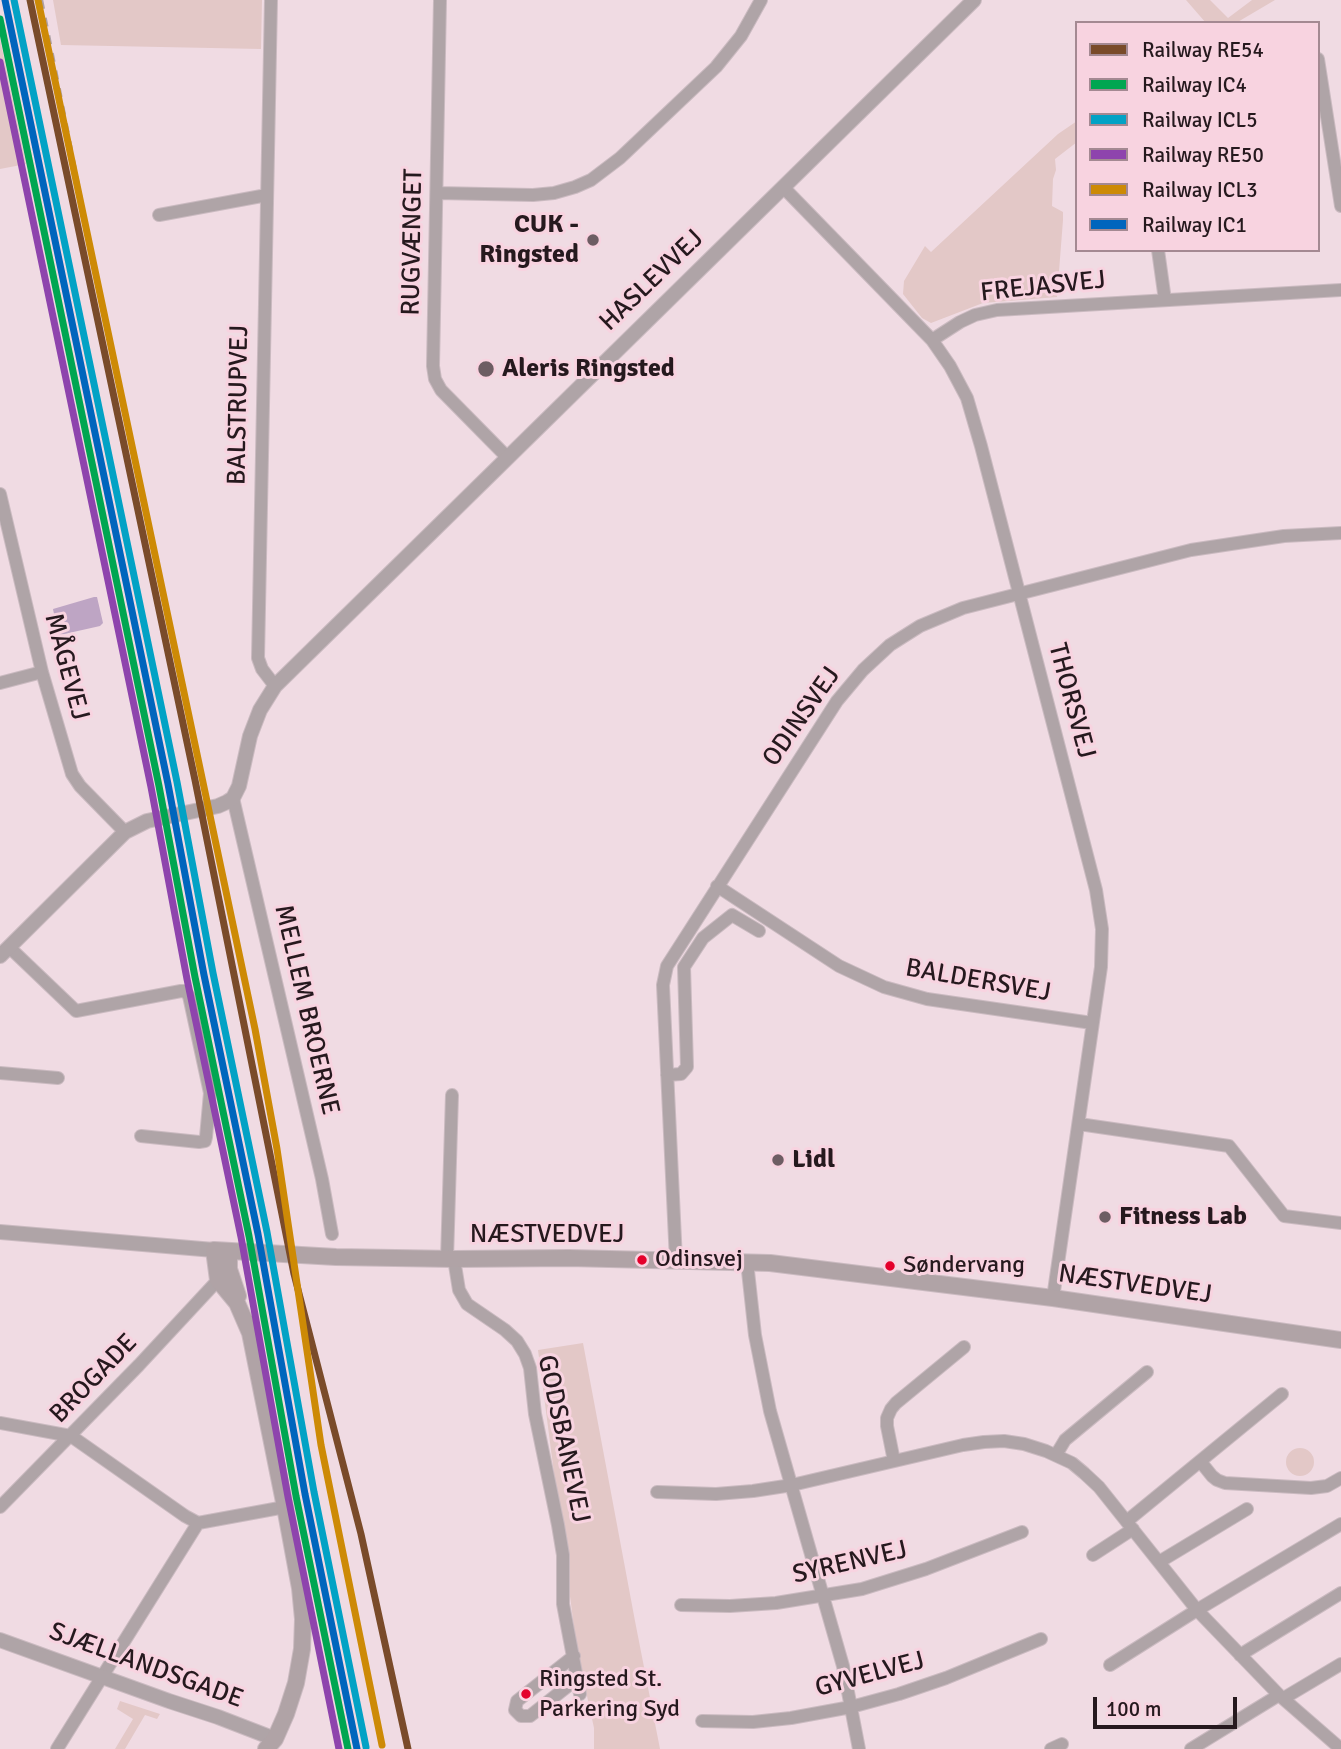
<!DOCTYPE html>
<meta charset="utf-8">
<style>
body{margin:0}
#map{position:relative;width:1341px;height:1749px;overflow:hidden;background:#f0dbe3;font-family:Signika,sans-serif}
canvas{display:block}
.legend{position:absolute;left:1075px;top:21px;width:245px;height:231px;box-sizing:border-box;background:#f8d3e0;border:2px solid #a48992;margin:0;padding:9px 12px;list-style:none;font-size:21px;color:#26191e}
.legend li{display:flex;align-items:center;gap:14px;height:35px}
.legend b{width:35px;border:2px solid #a48992}
.scale{position:absolute;left:1093px;top:1697px;width:144px;height:32px;box-sizing:border-box;border:4px solid #26191e;border-top:0;padding-left:9px;font-size:21px;line-height:24px;white-space:nowrap;color:#26191e;-webkit-text-stroke:5px #f8d3e0;paint-order:stroke}
</style>
<div id="map">
<canvas width="1341" height="1749"></canvas>
<ul class="legend">
<li><b style="height:9px;background:#7a4b2a"></b>Railway RE54</li>
<li><b style="height:9px;background:#00a651"></b>Railway IC4</li>
<li><b style="height:9px;background:#02a2c5"></b>Railway ICL5</li>
<li><b style="height:9px;background:#8e44ad"></b>Railway RE50</li>
<li><b style="height:9px;background:#cd8a06"></b>Railway ICL3</li>
<li><b style="height:9px;background:#0065bd"></b>Railway IC1</li>
</ul>
<div class="scale">100 m</div>
</div>
<script>
const c = document.querySelector('canvas').getContext('2d');
c.lineJoin = 'round';
function paint(path, color) {
  c.fillStyle = color;
  c.fill(path, 'evenodd');
}
function poly(rows) {
  const path = new Path2D();
  for (const r of rows) {
    if (r.length === 3) {
      path.moveTo(r[0] + r[2], r[1]);
      path.arc(r[0], r[1], r[2], 0, 2 * Math.PI);
      continue;
    }
    path.moveTo(r[0], r[1]);
    for (let i = 2; i < r.length; i += 2) path.lineTo(r[i], r[i + 1]);
  }
  return path;
}
function strokePath(path, color, width, dash) {
  c.strokeStyle = color;
  c.lineWidth = width;
  c.lineCap = dash ? 'butt' : 'round';
  c.setLineDash(dash || []);
  c.stroke(path);
}
function drawText(font, color, halo, rows, align = 'center') {
  c.font = font + ' Signika,sans-serif';
  c.lineWidth = 6;
  c.setLineDash([]);
  c.textBaseline = 'middle';
  c.strokeStyle = halo;
  c.fillStyle = color;
  for (const [text, x, y, turn = 0] of rows) {
    c.save();
    c.translate(x, y);
    c.rotate((+turn || 0) * Math.PI / 180);
    c.textAlign = isNaN(turn) ? turn : align;
    if (halo) c.strokeText(text, 0, 0);
    c.fillText(text, 0, 0);
    c.restore();
  }
}
paint(poly([
 [53,0,262,0,261,49,61,45],
 [1186,0,1210,0,1228,18,1252,0,1275,0,1236,23,1206,23],
 [0,39,26,164,0,169],
 [1077,121,1077,142,1055,159,1056,170,1053,179,1052,206,1063,212,1063,220,1057,297,983,303,931,323,922,318,903,294,904,281,925,246,931,252,1058,134],
 [583,1343,635,1621,660,1749,594,1749,594,1728,577,1650,538,1350],
 [1300,1462,14],
 [120,1701,160,1714,157,1719,145,1715,125,1749,115,1749,133,1719,117,1709]
]), '#e3c8c7');
paint(poly([
 [94,597,97,597,103,623,100,626,60,635,58,634,53,609]
]), '#bea5c4');
const minor = poly([
 [271,0,258,658,262,669,275,686],
 [440,0,433,366,435,379,441,390,507,457],
 [1318,59,1341,206],
 [783,187,932,340,950,366,967,398,981,446,1096,890,1102,929,1101,967,1053,1298],
 [437,193,533,195,554,193,575,187,591,180,620,158,716,67,741,36,761,0],
 [159,215,267,195],
 [1158,250,1165,300],
 [932,340,960,322,975,315,997,310,1341,290],
 [0,494,42,672,72,774,80,786,125,832],
 [0,683,42,672],
 [233,798,322,1179,332,1234],
 [717,886,839,966,884,987,927,999,1092,1023],
 [9,947,76,1011,181,991,185,991,189,996,210,1093,206,1137,205,1141,199,1142,141,1136],
 [0,1073,58,1078],
 [667,1075,681,1074,687,1067,684,967,703,938,732,915,759,931],
 [1079,1124,1229,1146,1284,1216,1341,1223],
 [447,1259,452,1095],
 [454,1259,459,1290,467,1304,505,1330,517,1341,525,1354,530,1368,535,1414,558,1525,563,1555,563,1604,580,1694],
 [676,1261,663,985,667,966,837,701,863,670,890,645,920,626,963,608,1191,550,1284,536,1341,533],
 [747,1262,755,1335,770,1411,843,1666,859,1749],
 [0,1423,71,1436,185,1516,198,1523,285,1507],
 [1056,1455,1065,1440,1147,1372],
 [894,1461,887,1426,887,1418,891,1409,896,1403,964,1347],
 [1200,1461,1212,1476,1217,1480,1225,1483,1311,1488,1327,1486,1341,1478],
 [657,1492,716,1494,753,1491,792,1485,963,1445,984,1442,1004,1441,1024,1444,1046,1451,1072,1463,1084,1473,1099,1487,1197,1610,1279,1695,1341,1749],
 [0,1507,139,1365,218,1280],
 [1127,1521,1282,1394],
 [1093,1555,1133,1529],
 [1159,1562,1247,1509],
 [681,1605,730,1606,776,1603,862,1589,926,1569,1022,1532],
 [1240,1655,1341,1593],
 [574,1656,517,1701,515,1710,521,1716,530,1716,578,1678],
 [1110,1665,1197,1610,1341,1524],
 [1284,1698,1341,1664],
 [702,1721,753,1722,791,1718,851,1707,899,1694,946,1678,1041,1639],
 [57,1749,198,1523],
 [1051,1749,1062,1744],
 [1191,1749,1279,1695]
]);
const tertiary = poly([
 [0,956,125,832,147,821,218,806,227,802,233,798,239,786,250,736,260,710,275,686,974,0],
 [0,1232,214,1250],
 [0,1640,169,1701,218,1717,275,1739]
]);
const secondary = poly([
 [229,1252,229,1269,238,1296],
 [248,1323,285,1507,300,1588,303,1619,302,1649,296,1683,286,1714,275,1739,266,1749],
 [250,1333,237,1303,218,1280,214,1250,336,1257,454,1259,569,1258,770,1263,1053,1298,1341,1340]
]);
strokePath(minor, '#cabac0', 14);
strokePath(tertiary, '#cabac0', 16);
strokePath(secondary, '#cabac0', 18);
strokePath(minor, '#afa4a7', 12);
strokePath(tertiary, '#afa4a7', 14);
strokePath(secondary, '#b0a3a6', 16);
strokePath(poly([
 [42,0,106,321]
]), '#ac9fa3', 2.5, [9, 9]);
strokePath(poly([
 [30,0,195,780,294,1274,361,1534,408,1749]
]), '#7a4b2a', 7);
strokePath(poly([
 [0,19,159,786,195,977,249,1236,296,1496,348,1749]
]), '#00a651', 7);
strokePath(poly([
 [14,0,177,782,213,973,267,1232,314,1492,366,1747]
]), '#02a2c5', 7);
strokePath(poly([
 [0,62,151,787,187,979,241,1237,288,1497,339,1749]
]), '#8e44ad', 7);
strokePath(poly([
 [38,0,255,1029,277,1149,321,1445,382,1745]
]), '#cd8a06', 7);
strokePath(poly([
 [5,0,168,784,204,975,258,1234,305,1494,357,1749]
]), '#0065bd', 7);
for (const [x, y, r, color] of [
 [593,240,7,"#6d5d63"],
 [486,369,9,"#6d5d63"],
 [778,1160,7,"#6d5d63"],
 [1105,1217,7,"#6d5d63"],
 [642,1260,6,"#e4002b"],
 [890,1266,6,"#e4002b"],
 [526,1694,6,"#e4002b"]
]) {
  const dot = new Path2D();
  dot.arc(x, y, r, 0, 2 * Math.PI);
  c.fillStyle = color;
  c.fill(dot);
  strokePath(dot, '#f8d3e0', 2.5);
}
drawText('24px', '#26191e', '#f8d3e0', [
 ["Odinsvej",655,1260],
 ["Søndervang",903,1266],
 ["Ringsted St.",539,1680],
 ["Parkering Syd",539,1710]
], 'left');
drawText('bold 26px', '#26191e', '#f8d3e0', [
 ["CUK -",579,225,"right"],
 ["Ringsted",579,255,"right"],
 ["Aleris Ringsted",502,369],
 ["Lidl",792,1160],
 ["Fitness Lab",1119,1217]
], 'left');
drawText('26px', '#26191e', '#f8d3e0', [
 ["RUGVÆNGET",413,242,-89],
 ["HASLEVVEJ",652,281,-44],
 ["FREJASVEJ",1043,287,-6],
 ["BALSTRUPVEJ",239,405,-89],
 ["MÅGEVEJ",66,667,75],
 ["THORSVEJ",1071,701,75],
 ["ODINSVEJ",802,717,-55],
 ["BALDERSVEJ",978,981,10],
 ["MELLEM BROERNE",306,1010,77],
 ["NÆSTVEDVEJ",547,1235],
 ["NÆSTVEDVEJ",1135,1285,8],
 ["BROGADE",94,1379,-46],
 ["GODSBANEVEJ",563,1439,78],
 ["SYRENVEJ",850,1563,-13],
 ["SJÆLLANDSGADE",146,1666,20],
 ["GYVELVEJ",870,1675,-15]
]);
</script>
